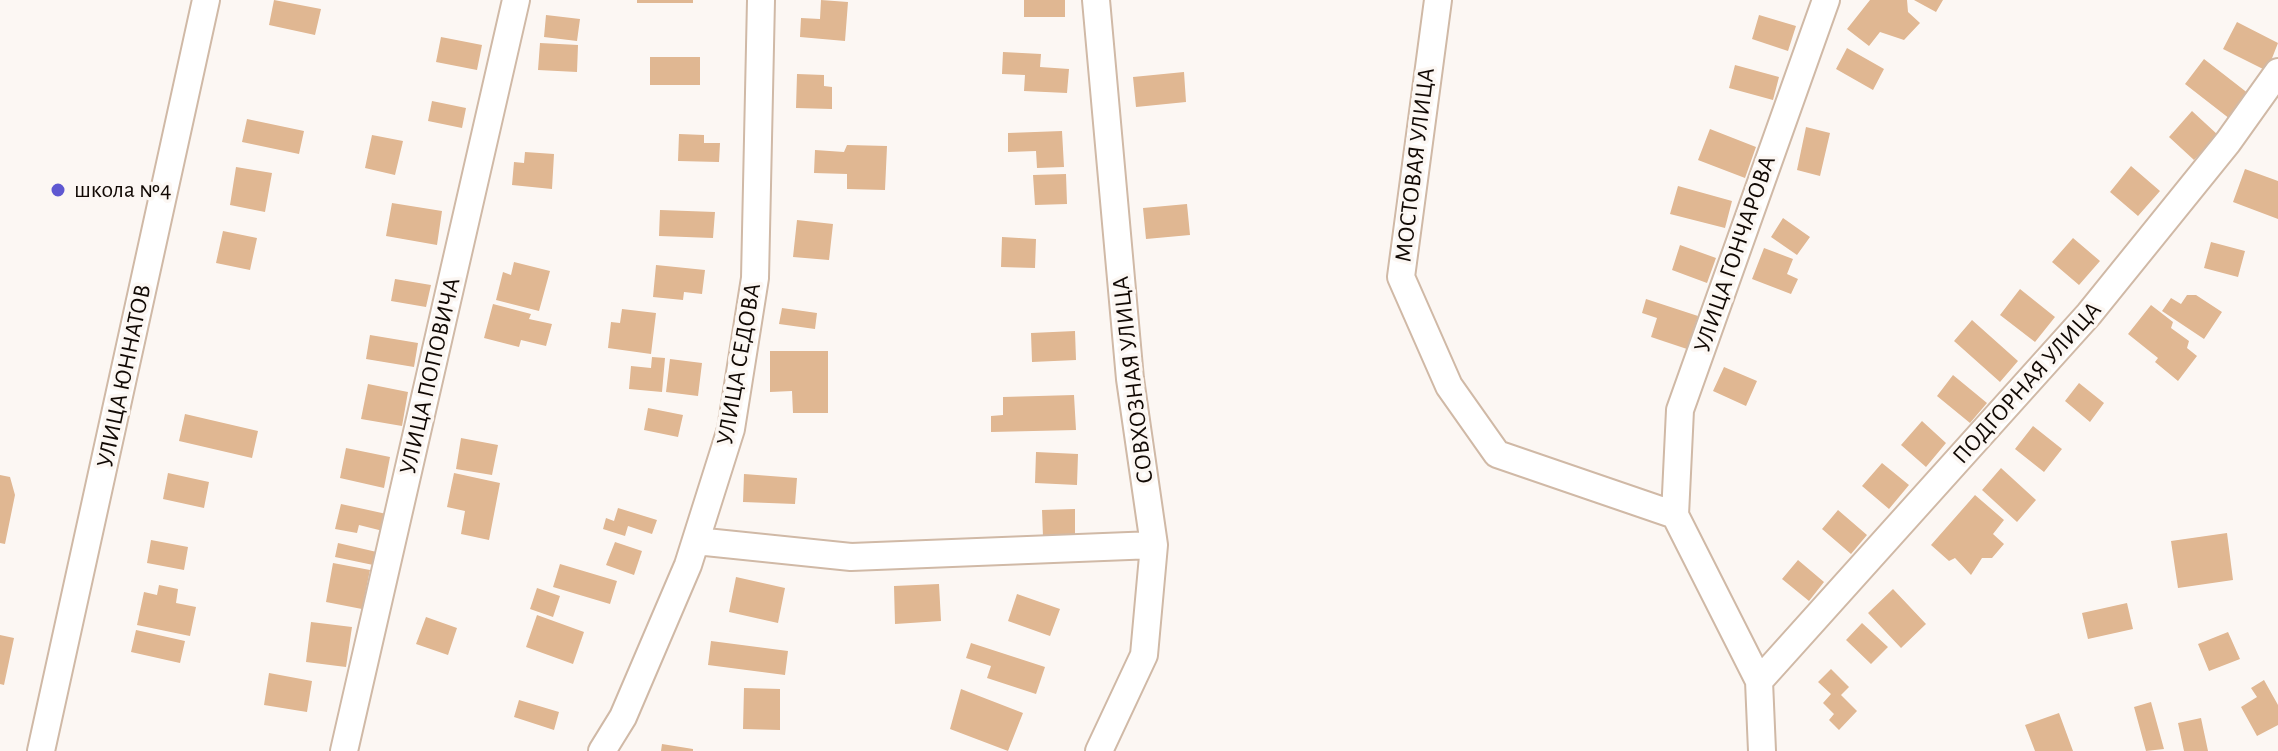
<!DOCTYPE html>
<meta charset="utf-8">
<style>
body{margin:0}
canvas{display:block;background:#fcf7f3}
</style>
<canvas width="2278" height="751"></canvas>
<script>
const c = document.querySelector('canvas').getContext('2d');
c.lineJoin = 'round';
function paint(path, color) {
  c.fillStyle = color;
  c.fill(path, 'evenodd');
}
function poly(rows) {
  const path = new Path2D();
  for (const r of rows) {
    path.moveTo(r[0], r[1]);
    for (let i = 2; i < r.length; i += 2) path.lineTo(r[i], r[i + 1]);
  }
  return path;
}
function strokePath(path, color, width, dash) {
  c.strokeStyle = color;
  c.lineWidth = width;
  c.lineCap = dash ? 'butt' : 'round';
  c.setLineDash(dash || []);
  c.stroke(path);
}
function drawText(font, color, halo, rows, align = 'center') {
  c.font = font + ' "Alegreya Sans",sans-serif';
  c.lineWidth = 7;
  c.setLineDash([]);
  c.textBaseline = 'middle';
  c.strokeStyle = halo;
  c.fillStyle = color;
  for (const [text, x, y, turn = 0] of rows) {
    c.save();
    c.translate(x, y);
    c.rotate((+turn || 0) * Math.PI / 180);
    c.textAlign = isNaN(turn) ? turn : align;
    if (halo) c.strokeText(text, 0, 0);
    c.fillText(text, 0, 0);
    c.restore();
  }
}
paint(poly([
 [274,0,321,9,315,35,269,25],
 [637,0,693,0,693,3,637,3],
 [821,0,848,2,845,41,800,37,801,18,820,19],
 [1024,0,1065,0,1065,17,1024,17],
 [1870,0,1907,0,1908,12,1920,23,1904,40,1880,32,1869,46,1847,29],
 [1914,0,1943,0,1936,12],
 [546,15,580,19,577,41,544,37],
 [1759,15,1796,26,1788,51,1752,39],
 [2237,22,2278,43,2267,71,2223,49],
 [441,37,482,45,477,70,436,62],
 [540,43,578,45,577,72,538,70],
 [1847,48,1884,69,1873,90,1836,69],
 [1003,52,1041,54,1040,67,1069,69,1067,93,1024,91,1025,75,1002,74],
 [650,57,700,57,700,85,650,85],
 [2204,59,2249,94,2230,119,2185,84],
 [1735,65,1779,77,1773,100,1729,88],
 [1184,72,1186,102,1136,107,1133,77],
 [797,74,824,75,824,86,832,87,832,109,796,108],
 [432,101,466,108,462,128,428,121],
 [2192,111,2218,135,2194,160,2169,137],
 [247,119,304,131,299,154,242,142],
 [1806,127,1830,133,1820,176,1797,170],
 [1710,129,1756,147,1745,178,1698,160],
 [1062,131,1064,167,1037,168,1036,151,1008,152,1008,133],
 [679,134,704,135,704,143,720,143,719,162,678,161],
 [372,135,403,141,395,175,365,168],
 [847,145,887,146,885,190,847,189,847,174,814,173,815,150,844,152],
 [525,152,554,154,552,189,512,185,514,162,524,163],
 [2131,166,2160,191,2138,216,2110,192],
 [236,167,272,173,265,212,230,205],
 [2245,169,2278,181,2278,219,2233,202],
 [1066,174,1067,204,1035,205,1033,175],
 [1678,186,1732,201,1725,228,1670,214],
 [392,203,442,211,437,245,386,236],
 [1187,204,1190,235,1146,239,1143,208],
 [660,210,715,212,713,238,659,236],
 [1783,218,1810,237,1797,255,1771,237],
 [797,220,833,224,829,260,793,257],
 [223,231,257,238,250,270,216,263],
 [1002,237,1036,239,1035,268,1001,267],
 [2073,238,2100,261,2079,285,2052,262],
 [2211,242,2245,251,2238,277,2204,268],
 [1680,245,1716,258,1707,283,1672,270],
 [1764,248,1793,259,1787,274,1798,279,1791,294,1752,279],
 [514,262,550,271,539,311,496,300,503,272,511,275],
 [656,265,705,270,702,294,684,292,683,300,653,297],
 [395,279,431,285,426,307,391,301],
 [2020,289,2055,317,2035,342,2000,315],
 [2187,295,2196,295,2222,312,2204,339,2162,311,2171,298,2181,304],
 [1646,299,1698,316,1687,349,1651,337,1657,318,1642,313],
 [493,304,531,314,529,319,552,324,546,346,521,340,519,347,484,338],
 [2151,305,2173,322,2171,328,2189,341,2187,348,2197,356,2178,381,2155,362,2158,358,2128,334],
 [782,308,817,313,815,329,779,324],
 [622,309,656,313,651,354,608,348,611,322,620,323],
 [1972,320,2018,361,2000,382,1954,341],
 [1075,331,1076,360,1032,362,1031,333],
 [370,335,418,343,414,367,366,359],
 [770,351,828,351,828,413,793,413,792,391,770,392],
 [652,357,665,358,662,392,629,389,631,366,651,368],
 [670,359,702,363,698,396,666,392],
 [1724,367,1757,381,1746,406,1713,391],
 [1953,375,1987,403,1970,423,1937,396],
 [2079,383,2104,403,2090,422,2065,401],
 [368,384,408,392,402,426,361,419],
 [1074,395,1076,430,991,432,991,416,1003,415,1003,397],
 [648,408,683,415,678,437,644,430],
 [185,414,258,431,252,458,179,441],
 [1922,421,1946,443,1926,467,1901,445],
 [2033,426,2062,449,2044,472,2015,449],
 [461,438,498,445,492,475,456,469],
 [346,448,390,457,384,488,340,478],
 [1036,452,1078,454,1077,485,1035,483],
 [1882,463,1909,485,1889,509,1862,486],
 [2001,468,2036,500,2017,522,1982,490],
 [168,473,209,482,204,508,163,499],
 [454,473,500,483,489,540,461,534,465,511,447,507],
 [744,474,797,478,795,504,743,502],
 [0,475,10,477,15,495,5,544,0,543],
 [1975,495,2004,520,1993,534,2004,544,1992,558,1982,558,1971,575,1955,558,1949,561,1931,545],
 [341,504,391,515,387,532,359,525,357,533,335,529],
 [618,508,657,520,652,534,628,526,625,536,603,529,606,518,614,521],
 [1075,509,1075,536,1043,537,1042,510],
 [1838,510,1867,535,1851,554,1822,529],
 [2227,533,2233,580,2178,588,2171,541],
 [151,540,188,547,184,570,147,563],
 [615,542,642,551,634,575,606,565],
 [338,543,381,553,378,566,335,557],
 [1798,560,1824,582,1809,601,1782,579],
 [333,563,370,570,362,609,326,602],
 [560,564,617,581,610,604,553,587],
 [736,577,785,588,778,623,729,612],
 [939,584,941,621,895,624,894,586],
 [159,585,178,589,176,603,196,607,190,636,137,625,144,592,157,595],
 [537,588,560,596,553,617,530,609],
 [1893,589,1926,624,1901,648,1868,613],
 [1017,594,1060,609,1050,636,1008,621],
 [2127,603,2133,629,2088,639,2082,613],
 [537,615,584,632,573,664,526,647],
 [426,617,457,628,448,655,416,644],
 [311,622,352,627,346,667,306,662],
 [1862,623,1888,647,1871,664,1846,640],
 [136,630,185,641,180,663,131,652],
 [2228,632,2240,659,2209,671,2198,644],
 [0,635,14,638,4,685,0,684],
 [711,641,788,651,785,675,708,665],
 [971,643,1045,667,1036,694,987,678,991,666,966,658],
 [1831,669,1849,687,1841,695,1857,711,1839,730,1829,720,1834,714,1823,703,1831,694,1818,682],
 [269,673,312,681,307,712,264,705],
 [2264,680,2278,705,2278,725,2257,736,2241,707,2257,697,2251,688],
 [744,688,780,689,780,730,743,729],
 [961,689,1023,713,1008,751,950,729],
 [519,700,559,712,554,730,514,717],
 [2151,702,2164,749,2146,751,2134,707],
 [2059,713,2073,751,2035,751,2025,725],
 [2201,718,2208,751,2184,751,2178,723],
 [662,744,693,749,693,751,661,751]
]), '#e0b792');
const minor = poly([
 [1096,0,1130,379,1154,545,1144,655,1099,751],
 [1438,0,1401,277,1449,386,1497,454,1675,515],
 [696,541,851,557,1154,545],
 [1759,681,2089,314,2228,142,2278,72],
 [41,751,206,0],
 [344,751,516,0],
 [602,751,623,717,688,565,731,429,755,278,761,0],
 [1762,751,1759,681,1675,515,1680,410,1826,0]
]);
strokePath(minor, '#d0b9a6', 30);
strokePath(minor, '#fff', 26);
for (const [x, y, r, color] of [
 [58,190,8,"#5f58d1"]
]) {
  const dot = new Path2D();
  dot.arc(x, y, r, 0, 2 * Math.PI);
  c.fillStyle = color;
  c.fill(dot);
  strokePath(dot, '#fcf7f3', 3);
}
drawText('24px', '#110904', '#fcf7f3', [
 ["МОСТОВАЯ УЛИЦА",1415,165,-83],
 ["УЛИЦА ГОНЧАРОВА",1735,254,-71],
 ["УЛИЦА СЕДОВА",739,364,-80],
 ["УЛИЦА ЮННАТОВ",124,376,-78],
 ["УЛИЦА ПОПОВИЧА",430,376,-77],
 ["СОВХОЗНАЯ УЛИЦА",1133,380,-97],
 ["ПОДГОРНАЯ УЛИЦА",2027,383,-48]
]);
drawText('24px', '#110904', '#fcf7f3', [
 ["школа №4",74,190]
], 'left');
</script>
